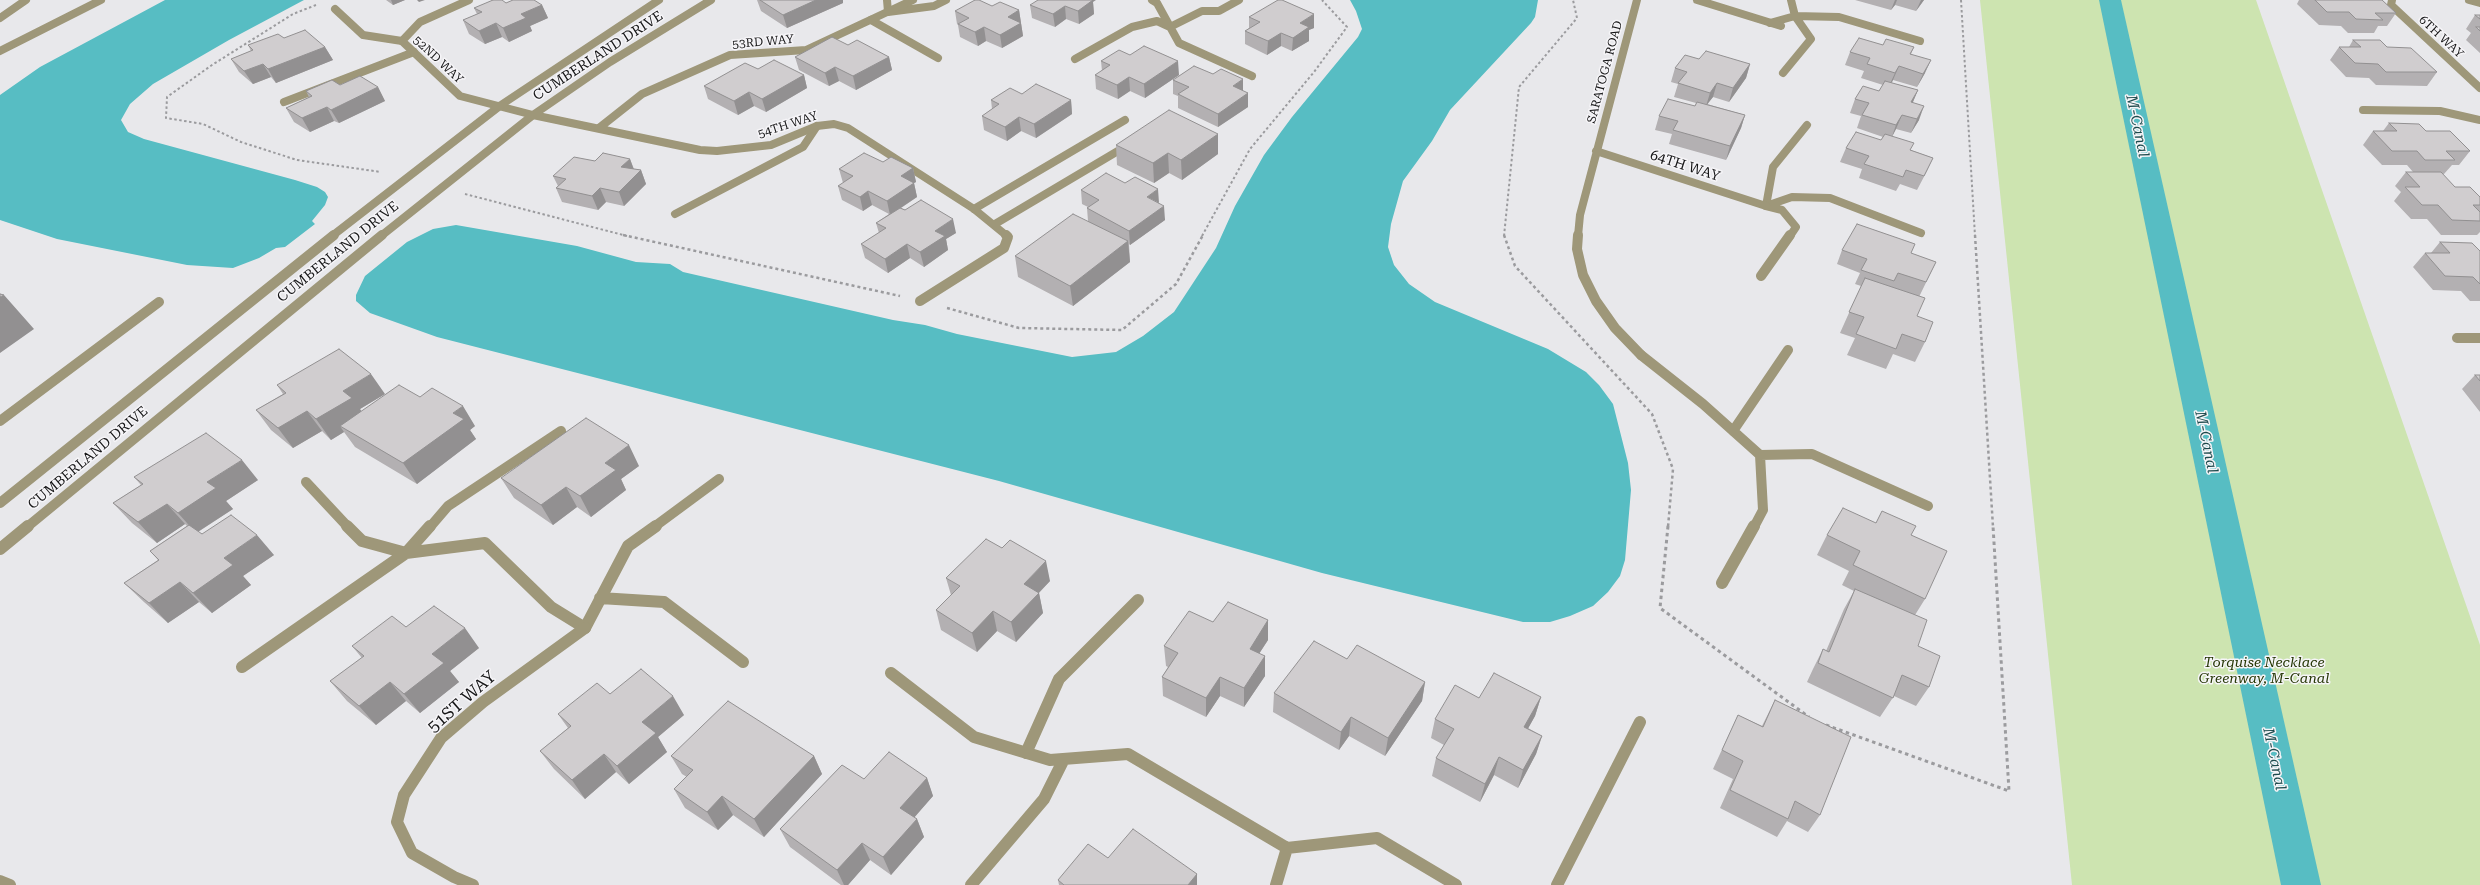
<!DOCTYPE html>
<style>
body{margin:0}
canvas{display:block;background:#e8e8eb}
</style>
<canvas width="2480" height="885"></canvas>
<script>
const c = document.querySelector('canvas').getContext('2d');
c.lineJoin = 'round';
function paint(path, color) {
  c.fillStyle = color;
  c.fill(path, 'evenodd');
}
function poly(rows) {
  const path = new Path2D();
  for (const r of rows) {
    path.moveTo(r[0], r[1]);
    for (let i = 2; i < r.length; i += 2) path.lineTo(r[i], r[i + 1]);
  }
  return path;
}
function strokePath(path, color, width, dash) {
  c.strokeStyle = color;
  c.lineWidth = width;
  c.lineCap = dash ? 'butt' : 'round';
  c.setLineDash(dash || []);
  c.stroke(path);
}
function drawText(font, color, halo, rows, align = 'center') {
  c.font = font + ' "Roboto Serif",serif';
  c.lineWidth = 3;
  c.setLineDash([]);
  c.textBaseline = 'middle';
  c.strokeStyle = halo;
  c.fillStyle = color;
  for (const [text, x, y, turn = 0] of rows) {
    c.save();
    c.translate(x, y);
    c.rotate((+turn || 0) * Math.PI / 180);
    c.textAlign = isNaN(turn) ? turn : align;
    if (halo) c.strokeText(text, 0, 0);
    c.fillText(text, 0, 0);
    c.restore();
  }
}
paint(poly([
 [1980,0,2256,0,2480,645,2480,885,2072,885]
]), '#cde4b0');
paint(poly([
 [165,0,304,0,229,40,153,84,130,104,121,120,128,132,144,139,295,180,317,187,325,192,328,197,325,205,312,221,315,224,285,247,276,248,259,258,233,268,187,265,57,239,0,220,0,95,40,67],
 [1350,0,1538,0,1535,17,1531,23,1450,110,1432,141,1403,181,1391,224,1388,247,1394,265,1409,284,1435,302,1548,349,1586,372,1599,385,1613,404,1628,463,1631,490,1625,560,1620,576,1608,592,1593,606,1570,616,1550,622,1523,622,1322,573,999,481,437,337,370,313,356,301,356,295,365,276,407,242,433,229,456,225,577,246,636,262,670,264,683,272,893,320,925,325,957,334,1072,357,1116,352,1143,336,1174,312,1216,248,1235,206,1264,155,1292,117,1358,37,1362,29,1356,11]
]), '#57bdc3');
paint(poly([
 [2099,0,2121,0,2321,885,2281,885,2099,0]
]), '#57bdc3');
strokePath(poly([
 [1961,0,1975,236],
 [316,5,293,14,212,65,167,97,166,118,203,124,241,142,297,160,381,172],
 [465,194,627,236],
 [1202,236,1250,149,1314,72,1347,27,1322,0],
 [1504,236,1519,87,1577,18,1573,0]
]), '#9b9b9e', 2, [2.5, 2.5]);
strokePath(poly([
 [623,235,900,296],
 [1504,235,1515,266,1652,414,1673,469,1668,527],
 [1975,235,1993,527],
 [947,308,1019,328,1122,330,1176,284,1203,235]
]), '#9b9b9e', 2.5, [3, 3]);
strokePath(poly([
 [1668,526,1660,608,1809,717],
 [1826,725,2009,791,1993,526]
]), '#9b9b9e', 3, [3.5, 3.5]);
strokePath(poly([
 [887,0,888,12,934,6,946,0],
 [1152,0,1157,3,1179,43,1252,76],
 [335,9,363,35,402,41],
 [871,20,938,58],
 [1770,23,1795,16,1839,17,1920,41],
 [0,51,101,0],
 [1075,59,1132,27,1157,21,1170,27,1202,11,1219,11,1239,0],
 [1783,73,1811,39,1795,16,1791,0],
 [284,102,414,52],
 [2363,110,2440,111,2480,120],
 [1766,206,1792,197,1830,198,1921,233],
 [1766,206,1773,167,1807,125],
 [1766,206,1782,210,1796,227,1790,236],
 [974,209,1125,120],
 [675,214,803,147,817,126]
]), '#9e9779', 8);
strokePath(poly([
 [1761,276,1790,235],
 [2457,338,2480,338],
 [1641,355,1703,404,1760,455,1763,510,1754,527],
 [0,421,159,302],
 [1733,431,1788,350],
 [1760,455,1812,454,1928,506],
 [306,482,348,527],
 [430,527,448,506,561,431],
 [654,527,719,479]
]), '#9e9779', 10);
strokePath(poly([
 [347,526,362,541,406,553,430,526],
 [1722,583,1754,526],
 [600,598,664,602,743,662],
 [242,667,406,553,485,543,551,607,585,628,628,546,656,526],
 [891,673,974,737,1050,760,1128,754,1287,848,1377,838,1456,885],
 [1026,753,1059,679,1138,600],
 [971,885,1044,799,1064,759],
 [1276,885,1287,848],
 [1557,885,1640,722]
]), '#9e9779', 12);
strokePath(poly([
 [469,0,420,22,402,41,460,96,533,115,700,150,717,151,771,145,817,126,834,124,848,128,974,209,1007,236],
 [1697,0,1781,26],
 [2392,0,2391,5,2480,88],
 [2469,0,2480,3],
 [0,18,26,0],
 [599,128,642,94,730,55,806,50,913,0],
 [1596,151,1766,206],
 [995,224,1128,145],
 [1578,236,1580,215,1637,0]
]), '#9e9779', 8);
strokePath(poly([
 [1578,235,1577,249,1583,275,1596,301,1615,328,1641,355],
 [920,301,1004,248,1008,237,1006,235]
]), '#9e9779', 10);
strokePath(poly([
 [473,885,454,877,412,853,397,822,404,795,441,738,483,702,585,628]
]), '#9e9779', 12);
strokePath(poly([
 [332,236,501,105,659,0],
 [381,236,533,115,610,62,711,0]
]), '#9e9779', 8);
strokePath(poly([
 [0,503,334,235],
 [27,527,382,235]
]), '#9e9779', 10);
strokePath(poly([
 [0,549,28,526],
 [0,881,10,885]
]), '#9e9779', 12);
paint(poly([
 [386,0,405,0,393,5],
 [757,0,843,0,843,3,787,28,761,11],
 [1855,0,1924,0,1916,11,1895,5,1891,10],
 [2299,0,2382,0,2396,13,2387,26,2378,26,2374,33,2348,33,2341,26,2319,25,2297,4],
 [1093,2,1094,14,1079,24,1066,19,1055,27,1032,18,1030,5],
 [506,3,542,5,548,18,530,26,532,31,509,42,502,37,485,44,469,34,463,20,477,14,474,8],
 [992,6,1019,10,1023,36,1002,48,986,41,978,46,960,37,958,25,957,24,955,11],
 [2475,15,2480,15,2480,53,2466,40,2471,33,2466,29],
 [1249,17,1314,28,1309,30,1309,41,1292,51,1281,46,1267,55,1245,44,1245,31,1249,28],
 [284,38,325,47,333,60,276,83,271,77,253,84,239,72,231,59,251,51,248,45],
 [2353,40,2387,47,2437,72,2427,86,2376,85,2369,78,2346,77,2330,60,2339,47,2349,47],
 [848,45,889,57,892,70,856,90,839,81,829,86,799,70,795,57],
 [1883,45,1914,47,1911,54,1925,73,1917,87,1893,80,1892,83,1918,90,1913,102,1919,120,1911,133,1896,129,1892,136,1911,150,1933,158,1927,171,1917,190,1900,184,1896,191,1859,178,1862,169,1840,162,1846,148,1881,140,1883,137,1857,128,1861,116,1850,113,1855,99,1879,91,1883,85,1861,78,1864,71,1845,65,1850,52],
 [1699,59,1750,64,1746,78,1729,102,1713,97,1707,104,1745,115,1741,128,1726,160,1669,144,1672,134,1655,130,1659,116,1695,106,1696,103,1674,97,1678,84,1671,82,1675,68],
 [1101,61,1179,75,1145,98,1130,91,1118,99,1096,89,1095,75,1102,71],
 [758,69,804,75,807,88,766,112,754,106,738,115,708,99,704,86],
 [1173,80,1248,93,1248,107,1218,127,1178,108,1178,96,1173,94],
 [340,85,378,87,385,101,339,123,334,121,310,132,294,122,286,108,309,97,306,91],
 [1022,94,1071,100,1072,114,1036,138,1021,131,1007,141,984,130,982,116,992,109,991,100],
 [2389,123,2426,131,2470,151,2459,165,2452,165,2444,174,2442,174,2455,187,2480,197,2480,232,2477,235,2441,235,2427,219,2411,219,2394,201,2401,192,2395,186,2406,172,2413,172,2407,165,2382,165,2363,145,2373,131,2383,131],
 [1218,134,1218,154,1182,180,1169,173,1154,183,1117,165,1116,145],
 [630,159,634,169,641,170,646,184,624,206,606,202,598,210,562,202,556,188,558,186,553,176,595,161],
 [883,162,913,168,916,182,914,183,917,197,901,208,956,233,946,239,948,250,924,267,910,258,888,273,865,258,861,244,879,233,876,223,889,214,872,205,863,211,842,200,838,186,843,183,839,169],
 [1081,190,1159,203,1165,220,1130,245,1129,244,1130,262,1073,306,1018,277,1015,256,1088,221,1087,208,1088,207,1082,204],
 [2440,242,2480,251,2480,301,2470,301,2461,291,2433,290,2413,267,2425,253,2431,253],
 [1842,250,1911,254,1936,262,1919,297,1917,316,1925,342,1915,362,1893,354,1886,369,1847,355,1855,338,1840,333,1861,286,1855,284,1860,273,1837,264],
 [2475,375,2480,375,2480,412,2462,389],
 [277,385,385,394,360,409,361,412,475,426,470,430,476,439,417,484,355,447,344,432,331,440,322,431,293,448,271,430,256,410,283,394],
 [639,466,621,479,626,490,591,517,577,507,553,525,514,498,501,478],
 [134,477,258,480,226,501,233,509,198,532,202,534,274,555,243,576,251,585,212,613,199,602,168,623,144,602,124,583,158,560,150,551,187,526,185,524,157,543,132,523,113,503,141,485],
 [1882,511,1911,535,1925,599,1915,615,1918,646,1929,687,1916,706,1894,696,1880,717,1807,682,1813,669,1823,649,1826,651,1844,609,1854,591,1842,585,1849,571,1817,555,1827,535,1876,523],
 [946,578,1050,581,1039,593,1043,613,1016,642,997,631,977,652,941,630,936,610,951,595],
 [1268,620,1268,640,1259,654,1265,656,1265,676,1244,707,1220,696,1206,717,1163,696,1162,677,1168,667,1166,666,1164,646,1213,622],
 [406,627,479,648,450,671,459,682,420,713,406,701,376,725,347,701,330,681,362,658,352,646],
 [1347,659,1425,682,1422,701,1385,756,1349,736,1339,750,1273,712,1274,693],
 [610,694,684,715,658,737,667,752,629,784,616,772,585,799,554,769,540,751,568,728,558,714],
 [1541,697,1535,716,1528,728,1542,736,1536,754,1518,788,1494,775,1480,802,1432,776,1436,758,1444,745,1431,738,1435,719,1479,698],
 [1775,700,1820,815,1808,832,1787,821,1777,837,1720,808,1733,779,1713,769,1738,715,1762,726],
 [671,756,814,756,822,774,764,837,733,815,718,830,685,808,674,789,687,777,682,774],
 [927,778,933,796,914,817,917,819,924,837,891,875,870,860,848,885,841,885,790,847,780,829,864,779],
 [1108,858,1197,874,1197,885,1059,885,1058,880]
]), '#b3b0b2');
paint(poly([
 [391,0,405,0,393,5],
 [417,0,425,0,419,2],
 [816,0,843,0,843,3,787,28,783,15],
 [1082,0,1096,0,1093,2,1094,14,1079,24,1078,11],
 [1895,0,1897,0,1895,5,1891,10],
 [1921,0,1924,0,1916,11],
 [542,5,548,18,530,26,532,31,509,42,503,28,521,14],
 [1065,6,1066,19,1055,27,1053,14],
 [1019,10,1023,36,1002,48,1000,35,1008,17],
 [1314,14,1314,28,1309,30,1309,41,1292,51,1293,38,1300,23],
 [496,23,502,37,485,44,479,31],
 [984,27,986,41,978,46,975,32],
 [1281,33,1281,46,1267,55,1268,41],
 [325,47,333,60,276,83,268,69],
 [889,57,892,70,856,90,853,76],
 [1931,60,1925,73,1917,87,1923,74],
 [1178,61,1179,75,1145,98,1144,84],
 [263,64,271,77,253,84,244,71],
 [1750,64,1746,78,1729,102,1733,88],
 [1899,66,1893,80,1889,86,1895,73],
 [835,67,839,81,829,86,825,73],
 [804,75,807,88,766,112,762,99],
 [1129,77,1130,91,1118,99,1117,85],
 [1243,79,1243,93,1233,86],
 [1717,83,1713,97,1706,106,1710,93],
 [378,87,385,101,339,123,331,110],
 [1918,90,1912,104,1911,102],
 [749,92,754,106,738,115,734,101],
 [1248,93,1248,107,1218,127,1218,114],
 [1071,100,1072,114,1036,138,1034,124],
 [1924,106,1919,120,1911,133,1917,119],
 [327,107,334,121,310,132,302,118],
 [1745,115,1741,128,1726,160,1730,146],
 [1902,115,1896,129,1891,139,1896,125],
 [1019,117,1021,131,1007,141,1005,127],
 [1218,134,1218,154,1182,180,1181,160],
 [1168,153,1169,173,1154,183,1153,163],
 [630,159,635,173,621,167],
 [913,168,916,182,914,183,917,197,890,215,887,201,901,176],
 [641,170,646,184,624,206,619,192],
 [600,188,606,202,598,210,592,196],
 [1158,189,1159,203,1147,197],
 [868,191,872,205,863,211,860,197],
 [1164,206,1165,220,1130,245,1129,231],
 [953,219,956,233,946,239,948,250,924,267,920,252,935,231],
 [1128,241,1130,262,1073,306,1070,286],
 [907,244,910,258,888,273,885,259],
 [4,295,34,329,0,353,0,297],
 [371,374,385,394,360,409,366,418,340,426,344,432,331,440,316,419,343,391],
 [463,406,475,426,470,430,476,439,417,484,403,463,453,413],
 [307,411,322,431,293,448,278,428],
 [629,445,639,466,621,479,626,490,591,517,580,496,605,463],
 [242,460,258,480,226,501,233,509,196,533,178,513,207,482],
 [566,487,577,507,553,525,541,505],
 [167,504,185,524,157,543,138,522],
 [257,535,274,555,243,576,251,585,212,613,193,593,224,558],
 [1046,561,1050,581,1028,604,1024,584],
 [180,582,199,602,168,623,149,603],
 [1039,593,1043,613,1016,642,1011,622],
 [993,611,997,631,977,652,972,633],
 [1268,620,1268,640,1249,669,1250,649],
 [465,628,479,648,450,671,459,682,420,713,404,694,432,654],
 [1265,656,1265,676,1244,707,1244,688],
 [1220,677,1220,696,1206,717,1206,698],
 [390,682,406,701,376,725,359,706],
 [1425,682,1422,701,1385,756,1388,738],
 [673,696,684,715,658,737,667,752,629,784,617,766,642,722],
 [1541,697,1535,716,1519,745,1524,727],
 [1351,717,1349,736,1339,750,1341,732],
 [1542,736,1536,754,1518,788,1523,770],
 [604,754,616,772,585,799,572,780],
 [814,756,822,774,764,837,754,819],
 [1499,757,1494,775,1480,802,1485,784],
 [927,778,933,796,907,826,900,808],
 [722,796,733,815,718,830,707,812],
 [917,819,924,837,891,875,883,857],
 [862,843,870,860,848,885,844,885,837,870],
 [1197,874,1197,885,1188,885]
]), '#929091');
const building = poly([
 [493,0,502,0,506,3,513,0,534,0,542,5,521,14,526,18,503,28,496,23,479,31,463,20,482,12,474,8,493,0],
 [760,0,816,0,783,15,760,0],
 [975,0,979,0,992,6,1000,2,1019,10,1008,17,1021,23,1000,35,984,27,975,32,958,24,969,18,955,11,975,0],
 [1038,0,1093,0,1078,11,1065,6,1053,14,1030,5,1038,0],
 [1278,0,1282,0,1314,14,1300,23,1309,27,1293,38,1281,33,1268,41,1245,31,1260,22,1249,17,1278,0],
 [2315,0,2382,0,2396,13,2375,13,2383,20,2356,19,2349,12,2327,12,2315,0],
 [2475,15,2480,15,2480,19,2475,15],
 [2476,27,2480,27,2480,31,2476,27],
 [305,30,325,47,268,69,263,64,244,71,231,59,253,50,248,45,278,34,284,38,305,30],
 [832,37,848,45,857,40,889,57,853,76,835,67,825,73,795,57,832,37],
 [1859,38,1883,45,1886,39,1914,47,1910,54,1931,60,1923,74,1899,66,1895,73,1867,64,1870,58,1850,52,1859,38],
 [2353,40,2380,40,2387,47,2411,48,2437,72,2386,72,2378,64,2355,63,2339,47,2361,47,2353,40],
 [1144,46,1178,61,1144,84,1129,77,1117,85,1095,75,1110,65,1101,61,1119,50,1130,55,1144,46],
 [1706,51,1750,64,1733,88,1717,83,1710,93,1678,83,1687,72,1675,68,1685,55,1699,59,1706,51],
 [774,60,804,75,762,99,749,92,734,101,704,86,745,63,758,69,774,60],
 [1194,66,1213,74,1221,69,1243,79,1233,86,1248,93,1218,114,1178,94,1189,87,1173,80,1194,66],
 [360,76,378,87,331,110,327,107,302,118,286,108,312,96,306,91,332,80,340,85,360,76],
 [1885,81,1918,90,1911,102,1924,106,1917,119,1902,115,1896,125,1862,115,1869,103,1855,99,1863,86,1879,91,1885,81],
 [1036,84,1071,100,1034,124,1019,117,1005,127,982,116,999,104,991,100,1010,88,1022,94,1036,84],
 [1668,99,1695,106,1697,102,1745,115,1730,146,1673,130,1678,121,1659,116,1668,99],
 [1169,110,1218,134,1181,160,1168,153,1153,163,1116,145,1169,110],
 [2389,123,2419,124,2426,131,2450,131,2470,151,2446,151,2455,160,2425,160,2417,151,2392,151,2373,131,2397,131,2389,123],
 [1856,132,1881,140,1885,134,1914,143,1910,150,1933,158,1924,176,1906,170,1903,177,1864,164,1869,156,1846,148,1856,132],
 [603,153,630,159,621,167,641,170,619,192,600,188,592,196,556,188,566,179,553,176,574,157,595,161,603,153],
 [864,153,883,162,891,157,913,168,901,176,914,183,887,201,868,191,860,197,838,186,853,176,839,169,864,153],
 [2406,172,2441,172,2455,187,2470,187,2480,197,2480,205,2473,205,2480,212,2480,221,2452,220,2438,205,2422,205,2405,187,2420,187,2406,172],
 [1106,173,1125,183,1135,177,1158,189,1147,197,1164,206,1129,231,1087,208,1099,200,1081,190,1106,173],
 [921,200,953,219,935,231,945,236,920,252,907,244,885,259,861,244,886,228,876,223,900,208,905,210,921,200],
 [1073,214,1128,241,1070,286,1015,256,1073,214],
 [1857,224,1915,244,1911,253,1936,262,1926,282,1898,273,1894,281,1861,270,1867,259,1842,250,1857,224],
 [2440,242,2472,243,2480,251,2480,284,2473,277,2445,276,2425,253,2450,253,2440,242],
 [1865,278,1925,298,1917,316,1933,322,1925,342,1902,334,1896,349,1856,334,1864,317,1849,312,1865,278],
 [0,294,4,295,0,297,0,294],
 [339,349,371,374,343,391,352,398,316,419,307,411,278,428,256,410,286,393,277,385,339,349],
 [2475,375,2480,375,2480,381,2475,375],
 [399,385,420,397,432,388,463,406,453,413,464,419,403,463,340,426,399,385],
 [586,418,629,445,605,463,616,470,580,496,566,487,541,505,501,478,586,418],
 [206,433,242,460,207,482,216,488,178,513,167,504,138,522,113,503,143,484,134,477,206,433],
 [1843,508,1876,523,1882,511,1916,526,1911,535,1947,551,1925,599,1853,565,1860,551,1827,535,1843,508],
 [231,515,257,535,224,558,233,565,193,593,180,582,149,603,124,583,159,560,150,551,189,525,202,534,231,515],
 [986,539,1002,548,1010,540,1046,561,1024,584,1039,593,1011,622,993,611,972,633,936,610,960,586,946,578,986,539],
 [1855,589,1927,620,1918,646,1940,656,1929,687,1902,675,1893,698,1818,663,1823,649,1829,652,1855,589],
 [1228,602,1268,620,1250,649,1265,656,1244,688,1220,677,1206,698,1162,677,1178,653,1164,646,1189,611,1213,622,1228,602],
 [434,606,465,628,432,654,444,663,404,694,390,682,359,706,330,681,364,656,352,646,392,616,406,627,434,606],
 [1314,641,1347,659,1357,645,1425,682,1388,738,1351,717,1341,732,1274,693,1314,641],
 [641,669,673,696,642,722,656,733,617,766,604,754,572,780,540,751,571,726,558,714,597,683,610,694,641,669],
 [1494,673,1541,697,1524,727,1542,736,1523,770,1499,757,1485,784,1436,758,1454,729,1435,719,1455,685,1479,698,1494,673],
 [1775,700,1851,737,1820,815,1795,801,1788,819,1730,790,1743,761,1722,750,1738,715,1763,727,1775,700],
 [728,701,814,756,754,819,722,796,707,812,674,789,693,770,671,756,728,701],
 [889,752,927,778,900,808,917,819,883,857,862,843,837,870,780,829,842,765,864,779,889,752],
 [1133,829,1197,874,1188,885,1064,885,1058,880,1088,844,1108,858,1133,829]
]);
paint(building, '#d0cdcf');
strokePath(building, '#929091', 1);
drawText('12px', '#151516', '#f6f5f8', [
 ["6TH WAY",2441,37,43],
 ["53RD WAY",763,42,-5],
 ["52ND WAY",438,60,43],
 ["SARATOGA ROAD",1605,72,-75],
 ["54TH WAY",788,125,-18]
]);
drawText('14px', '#151516', '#f6f5f8', [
 ["CUMBERLAND DRIVE",598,56,-33],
 ["64TH WAY",1685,166,18],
 ["CUMBERLAND DRIVE",338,252,-39],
 ["CUMBERLAND DRIVE",88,458,-40]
]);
drawText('italic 14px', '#253604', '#f6f5f8', [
 ["Torquise Necklace",2264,663],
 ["Greenway, M-Canal",2264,679]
]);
drawText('italic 15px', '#1c4a4c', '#f6f5f8', [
 ["M-Canal",2137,126,78],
 ["M-Canal",2206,442,78],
 ["M-Canal",2274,759,78]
]);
drawText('17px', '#151516', '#f6f5f8', [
 ["51ST WAY",462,702,-41]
]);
</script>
